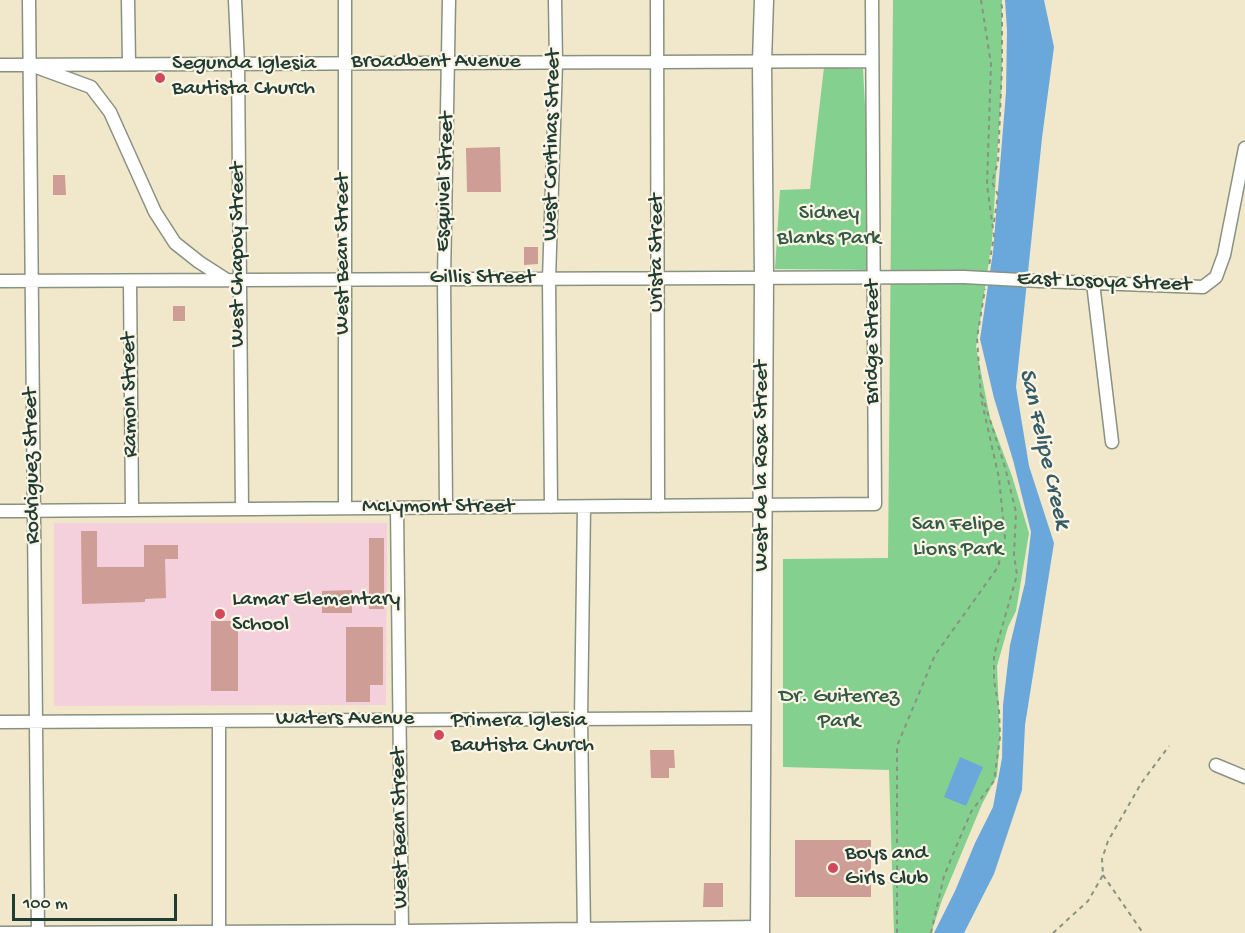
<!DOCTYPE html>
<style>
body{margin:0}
#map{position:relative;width:1245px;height:933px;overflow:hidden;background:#f1e8cc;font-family:"Gochi Hand",sans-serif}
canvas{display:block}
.scale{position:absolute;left:12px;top:894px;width:165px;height:27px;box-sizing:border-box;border:3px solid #1f3d34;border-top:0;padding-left:8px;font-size:18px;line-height:21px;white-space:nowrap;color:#1f3d34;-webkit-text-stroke:4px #fcf5e5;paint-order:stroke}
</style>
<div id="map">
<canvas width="1245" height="933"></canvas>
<div class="scale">100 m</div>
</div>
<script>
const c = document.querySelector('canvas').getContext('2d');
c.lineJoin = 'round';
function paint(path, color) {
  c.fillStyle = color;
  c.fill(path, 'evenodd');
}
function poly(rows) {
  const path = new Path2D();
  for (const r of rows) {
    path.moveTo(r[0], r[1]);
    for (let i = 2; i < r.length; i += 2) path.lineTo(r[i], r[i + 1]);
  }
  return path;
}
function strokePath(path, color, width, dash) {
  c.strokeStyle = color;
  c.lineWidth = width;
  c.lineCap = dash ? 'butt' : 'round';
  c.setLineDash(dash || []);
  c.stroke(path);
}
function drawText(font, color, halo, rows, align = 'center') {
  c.font = font + ' "Gochi Hand",sans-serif';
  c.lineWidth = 4.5;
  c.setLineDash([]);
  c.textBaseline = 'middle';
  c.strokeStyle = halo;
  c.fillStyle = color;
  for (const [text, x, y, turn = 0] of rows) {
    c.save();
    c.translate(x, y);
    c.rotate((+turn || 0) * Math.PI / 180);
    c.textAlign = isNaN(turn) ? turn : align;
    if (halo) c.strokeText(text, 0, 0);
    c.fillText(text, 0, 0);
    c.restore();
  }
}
paint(poly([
 [54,523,387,523,386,705,54,706]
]), '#f4cfdc');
paint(poly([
 [893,0,1002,0,1002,79,992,241,976,347,990,418,1012,476,1029,533,1016,611,1008,627,997,666,1000,737,997,776,982,804,942,900,931,933,894,933,889,770,783,767,783,559,888,558],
 [824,67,863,69,874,270,775,269,780,190,810,189]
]), '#84d08e');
paint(poly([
 [1005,0,1044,0,1054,47,1042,138,1016,387,1029,466,1054,543,1025,725,1022,790,994,874,964,933,934,933,955,891,975,843,993,807,1002,758,1003,705,1010,645,1025,583,1031,532,1013,460,994,398,980,339,993,252,1006,92,1007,30],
 [960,757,983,767,966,806,944,797]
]), '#6aa8dc');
paint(poly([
 [500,147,501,192,467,192,466,148],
 [53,175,65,175,66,195,53,195],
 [524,247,538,247,538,264,524,265],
 [173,306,185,306,185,321,173,321],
 [81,531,97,531,97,567,144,567,144,545,178,545,178,559,165,559,166,598,145,599,145,602,82,604],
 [369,538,384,538,384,609,369,609],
 [352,590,352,613,322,613,322,591],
 [211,621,238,621,238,691,211,691],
 [346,627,383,627,383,685,370,685,370,702,346,702],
 [650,750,674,750,675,768,669,768,669,778,651,778],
 [795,840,871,840,871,897,795,897],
 [704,883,723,883,723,907,703,907]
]), '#ce9d95');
const street = poly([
 [29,0,38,933],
 [128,0,129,64],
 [235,0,238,64,242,509],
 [345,0,345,508],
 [657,0,658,506],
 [0,65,872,61],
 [39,68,91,87,110,112,155,212,175,243,199,262,227,280],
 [0,281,964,277],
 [130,281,132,510],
 [1040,281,1203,287,1216,277,1224,255,1245,148],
 [1093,283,1112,442],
 [446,507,444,279,449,0],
 [551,507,549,279,556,63,555,0],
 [397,508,402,933],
 [0,511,875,504,872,0],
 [219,721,219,933],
 [0,722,763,718],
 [1216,765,1245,777],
 [0,933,402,931,761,927],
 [584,933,581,719,584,507]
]);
const secondary = poly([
 [760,933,764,278,762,62,764,0]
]);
strokePath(street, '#889280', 15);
strokePath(secondary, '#889280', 21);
strokePath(poly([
 [981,0,991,64,987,185,994,236,989,266],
 [994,222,998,195,992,182,998,162,1002,65,1002,7,1000,0],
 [1103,875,1143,933],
 [897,933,897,746,935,655,998,567,1005,538,999,478,981,398,977,338,985,289],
 [931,933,944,876,959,840,971,812,994,781,1000,737,999,709,994,680,994,655,1017,575,1014,555,1016,512,1005,467,982,395],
 [1053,933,1088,901,1103,875,1102,859,1108,841,1142,782,1169,746]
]), '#889280', 2, [4.5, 4.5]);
strokePath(street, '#fff', 12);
strokePath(secondary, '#fff', 18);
const streetBridge = poly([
 [964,277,1040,281]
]);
strokePath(streetBridge, '#889280', 15, []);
strokePath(streetBridge, '#fff', 12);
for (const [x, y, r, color] of [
 [160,78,6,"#d1495b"],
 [220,614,6,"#d1495b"],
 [439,735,6,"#d1495b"],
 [833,868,6,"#d1495b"]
]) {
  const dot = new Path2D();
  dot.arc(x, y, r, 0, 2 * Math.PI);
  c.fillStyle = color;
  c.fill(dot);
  strokePath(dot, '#fcf5e5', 2);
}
drawText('22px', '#1f3d34', '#fcf5e5', [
 ["Broadbent Avenue",436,63],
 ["West Cortinas Street",553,145,-89],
 ["Esquivel Street",446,182,-88],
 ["Urista Street",658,253,-90],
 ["West Bean Street",344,254,-90],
 ["West Chapoy Street",239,255,-90],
 ["Gillis Street",482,279],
 ["East Losoya Street",1104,283,2],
 ["Bridge Street",874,342,-90],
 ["Ramon Street",131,395,-91],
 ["Rodriguez Street",33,466,-91],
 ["West de la Rosa Street",763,466,-90],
 ["McLymont Street",438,508],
 ["Waters Avenue",345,720],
 ["West Bean Street",401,828,-91]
]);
drawText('22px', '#1f3d34', '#fcf5e5', [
 ["Segunda Iglesia",172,65],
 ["Bautista Church",172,90],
 ["Lamar Elementary",232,601],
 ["School",232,626],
 ["Primera Iglesia",451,722],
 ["Bautista Church",451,747],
 ["Boys and",845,855],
 ["Girls Club",845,880]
], 'left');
drawText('22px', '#335a46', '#fcf5e5', [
 ["Sidney",829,215],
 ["Blanks Park",829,240],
 ["San Felipe",958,526],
 ["Lions Park",958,551],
 ["Dr. Guiterrez",839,698],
 ["Park",839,723]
]);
drawText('italic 24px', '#365d66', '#fcf5e5', [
 ["San Felipe Creek",1043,449,77]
]);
</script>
